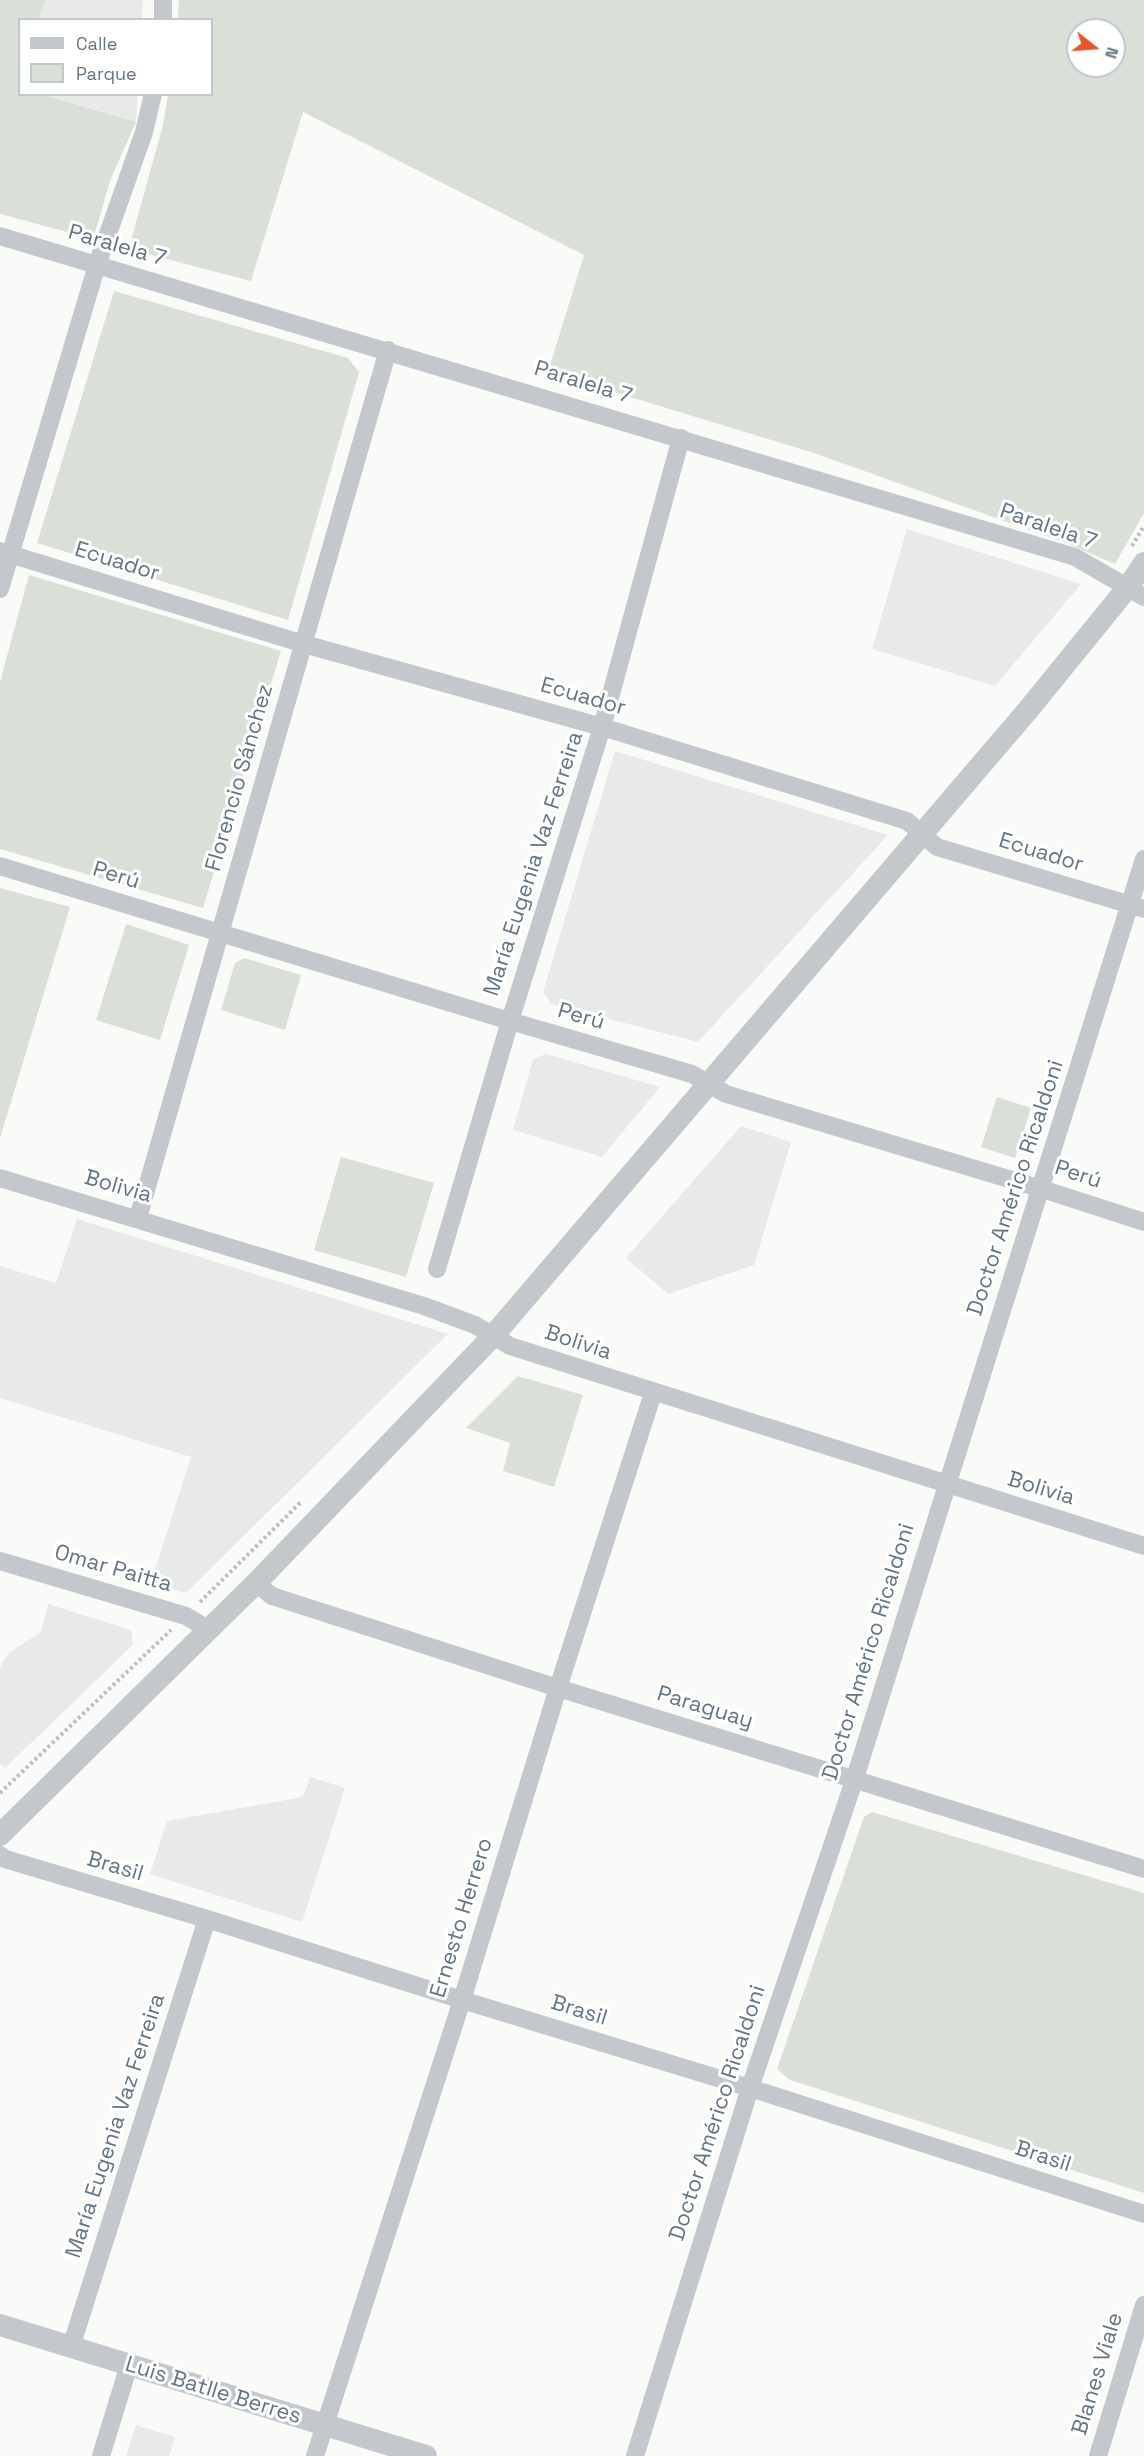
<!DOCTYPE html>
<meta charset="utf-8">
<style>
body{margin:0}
#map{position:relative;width:1144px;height:2456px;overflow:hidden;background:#fafaf8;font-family:"Space Grotesk",sans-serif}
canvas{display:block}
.legend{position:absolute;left:18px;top:18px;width:195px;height:78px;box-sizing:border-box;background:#fff;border:2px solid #c1c8cd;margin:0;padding:8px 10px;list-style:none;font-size:18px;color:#657683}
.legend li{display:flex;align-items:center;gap:12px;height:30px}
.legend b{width:30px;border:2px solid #c1c8cd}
.north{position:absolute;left:1066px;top:18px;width:60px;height:60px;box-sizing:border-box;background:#fff;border:2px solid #c1c8cd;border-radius:50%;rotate:107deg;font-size:16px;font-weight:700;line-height:24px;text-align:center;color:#657683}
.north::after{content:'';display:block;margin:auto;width:21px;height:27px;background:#e4572e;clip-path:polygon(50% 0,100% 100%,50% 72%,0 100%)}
</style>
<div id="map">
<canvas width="1144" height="2456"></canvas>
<ul class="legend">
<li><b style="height:8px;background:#c3c8cc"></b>Calle</li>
<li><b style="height:16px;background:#dadfd7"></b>Parque</li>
</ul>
<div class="north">N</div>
</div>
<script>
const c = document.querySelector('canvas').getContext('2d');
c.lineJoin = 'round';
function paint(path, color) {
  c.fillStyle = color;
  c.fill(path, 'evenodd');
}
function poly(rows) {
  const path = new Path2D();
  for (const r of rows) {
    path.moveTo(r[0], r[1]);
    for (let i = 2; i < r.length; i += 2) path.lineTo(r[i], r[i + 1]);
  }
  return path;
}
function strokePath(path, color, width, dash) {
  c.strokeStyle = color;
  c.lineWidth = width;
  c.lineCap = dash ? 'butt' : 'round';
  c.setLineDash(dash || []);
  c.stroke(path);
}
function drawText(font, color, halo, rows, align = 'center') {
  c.font = font + ' "Space Grotesk",sans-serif';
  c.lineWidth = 6;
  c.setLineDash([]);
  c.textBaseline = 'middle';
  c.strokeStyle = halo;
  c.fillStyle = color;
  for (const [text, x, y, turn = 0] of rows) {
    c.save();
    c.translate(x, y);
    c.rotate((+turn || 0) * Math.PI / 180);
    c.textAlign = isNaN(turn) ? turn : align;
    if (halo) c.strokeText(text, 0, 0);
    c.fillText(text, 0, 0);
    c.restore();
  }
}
paint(poly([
 [46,0,143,0,142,19,39,20],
 [46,95,138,95,136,122],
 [907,529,1081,584,995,686,872,649],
 [615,751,888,835,698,1042,551,1004,543,992],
 [546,1054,660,1087,602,1157,513,1130,533,1059],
 [741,1126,791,1142,754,1265,668,1294,626,1258],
 [77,1219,448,1334,186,1593,151,1582,191,1457,0,1398,0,1266,56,1283],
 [48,1604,131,1630,133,1645,5,1768,0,1763,0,1667,9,1653,41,1632],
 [310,1777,345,1788,302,1922,150,1874,167,1821,303,1797],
 [136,2425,175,2437,169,2456,126,2456]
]), '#e8e9e9');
paint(poly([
 [0,0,46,0,39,19,20,20,20,94,45,95,136,122,111,178,93,239,0,214],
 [179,0,1144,0,1144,513,1115,564,1066,543,814,453,548,372,584,255,303,112,251,281,136,251,132,237,163,125,168,95,212,94,212,20,178,19],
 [1078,30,1114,30,1114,66,1078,66],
 [114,291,348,358,359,372,288,620,37,543],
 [29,575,281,651,203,908,0,849,0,682],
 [0,888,70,907,0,1138],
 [126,924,189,945,160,1040,96,1020],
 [244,958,301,975,285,1030,221,1010,235,963],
 [997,1097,1031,1108,1015,1158,981,1147],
 [341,1157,434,1183,406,1277,314,1250],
 [518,1376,583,1395,554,1487,503,1471,510,1443,466,1428],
 [872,1812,1144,1893,1144,2193,790,2080,777,2069,864,1817]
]), '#dadfd7');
strokePath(poly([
 [1132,546,1144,526],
 [200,1602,301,1502],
 [0,1793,171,1630]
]), '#bbbfc2', 4, [3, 3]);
strokePath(poly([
 [163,20,163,0],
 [0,236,1075,557,1144,597],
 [0,551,304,644,602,727,907,821,937,847,1144,909],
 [0,589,97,265,144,132,153,94],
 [0,866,510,1021,692,1074,726,1094,1042,1189,1144,1222],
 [0,1178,424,1306,475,1325,510,1346,1144,1546],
 [138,1218,388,350],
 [437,1269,510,1021,602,727,681,438],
 [0,1561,186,1616,209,1630],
 [256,1583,272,1596,558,1688,1144,1869],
 [0,1855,5,1859,207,1919,462,2000,750,2088,1144,2214],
 [71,2347,207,1919],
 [101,2456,129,2365],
 [315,2456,462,2000,558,1688,653,1393],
 [635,2456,750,2088,855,1778,1144,859],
 [1098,2456,1144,2305]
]), '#c3c8cc', 18);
strokePath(poly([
 [0,1835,256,1583,493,1336,1028,710,1128,587,1144,563],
 [0,2325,426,2456]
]), '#c3c8cc', 22);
drawText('22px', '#657683', '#fff', [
 ["Paralela 7",117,246,16],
 ["Paralela 7",583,383,17],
 ["Paralela 7",1048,527,19],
 ["Ecuador",117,562,17],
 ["Ecuador",583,697,16],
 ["Florencio Sánchez",240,778,-74],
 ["Ecuador",1041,853,17],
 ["María Eugenia Vaz Ferreira",534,864,-72],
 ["Perú",116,876,17],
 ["Perú",581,1017,16],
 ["Perú",1078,1175,18],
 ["Bolivia",118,1187,16],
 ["Doctor Américo Ricaldoni",1016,1188,-72],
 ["Bolivia",578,1343,18],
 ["Bolivia",1041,1489,17],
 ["Omar Paitta",113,1569,16],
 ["Doctor Américo Ricaldoni",869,1652,-73],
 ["Paraguay",705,1708,17],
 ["Brasil",115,1867,16],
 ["Ernesto Herrero",462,1918,-73],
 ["Brasil",579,2011,17],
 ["Doctor Américo Ricaldoni",718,2113,-72],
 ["María Eugenia Vaz Ferreira",116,2126,-72],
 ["Brasil",1043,2157,18],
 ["Blanes Viale",1098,2374,-73],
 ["Luis Batlle Berres",213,2391,17]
]);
</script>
